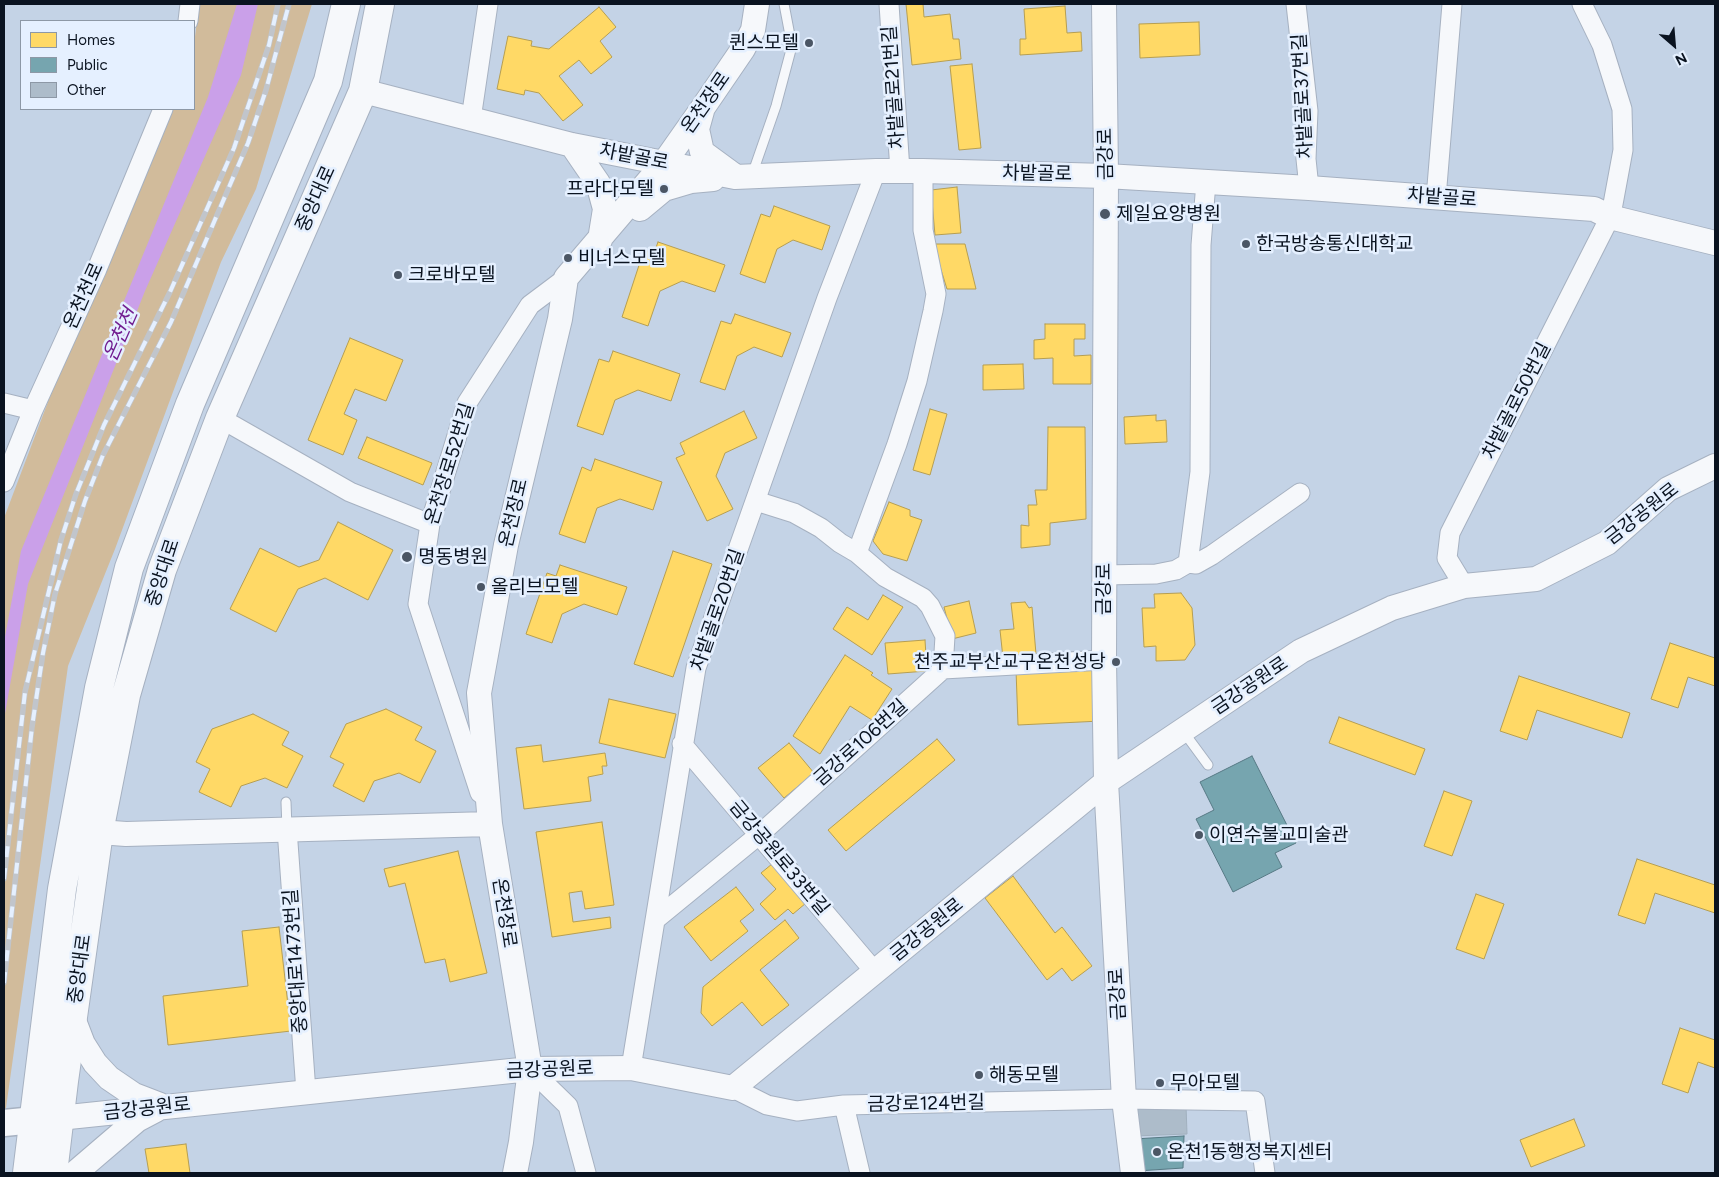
<!DOCTYPE html>
<meta charset="utf-8">
<style>
body{margin:0}
#map{position:relative;width:1719px;height:1177px;overflow:hidden;background:#c4d3e6;font-family:Figtree,sans-serif}
canvas{display:block}
.frame{position:absolute;inset:0;border:5px solid #0a1320;pointer-events:none}
.legend{position:absolute;left:20px;top:20px;width:175px;height:90px;box-sizing:border-box;background:#e5f0ff;border:1px solid #8d98a6;margin:0;padding:6px 9px;list-style:none;font-size:15px;color:#0a1320}
.legend li{display:flex;align-items:center;gap:10px;height:25px}
.legend b{width:25px;border:1px solid #8d98a6}
.north{position:absolute;left:1649px;top:20px;width:50px;height:50px;-webkit-text-stroke:4px #e5f0ff;paint-order:stroke;rotate:153deg;font-size:14px;font-weight:700;line-height:20px;text-align:center;color:#0a1320}
.north::after{content:'';display:block;margin:auto;width:18px;height:22px;background:#0a1320;clip-path:polygon(50% 0,100% 100%,50% 72%,0 100%)}
</style>
<div id="map">
<canvas width="1719" height="1177"></canvas>
<div class="frame"></div>
<ul class="legend">
<li><b style="height:14px;background:#ffd966"></b>Homes</li>
<li><b style="height:14px;background:#76a5af"></b>Public</li>
<li><b style="height:14px;background:#adbcca"></b>Other</li>
</ul>
<div class="north">N</div>
</div>
<script>
const c = document.querySelector('canvas').getContext('2d');
c.lineJoin = 'round';
function paint(path, color) {
  c.fillStyle = color;
  c.fill(path, 'evenodd');
}
function poly(rows) {
  const path = new Path2D();
  for (const r of rows) {
    path.moveTo(r[0], r[1]);
    for (let i = 2; i < r.length; i += 2) path.lineTo(r[i], r[i + 1]);
  }
  return path;
}
function strokePath(path, color, width, dash) {
  c.strokeStyle = color;
  c.lineWidth = width;
  c.lineCap = dash ? 'butt' : 'round';
  c.setLineDash(dash || []);
  c.stroke(path);
}
function drawText(font, color, halo, rows, align = 'center') {
  c.font = font + ' Figtree,"Noto Sans KR",sans-serif';
  c.lineWidth = 5;
  c.setLineDash([]);
  c.textBaseline = 'middle';
  c.strokeStyle = halo;
  c.fillStyle = color;
  for (const [text, x, y, turn = 0] of rows) {
    c.save();
    c.translate(x, y);
    c.rotate((+turn || 0) * Math.PI / 180);
    c.textAlign = isNaN(turn) ? turn : align;
    if (halo) c.strokeText(text, 0, 0);
    c.fillText(text, 0, 0);
    c.restore();
  }
}
paint(poly([
 [199,4,312,4,256,189,221,262,115,549,68,666,4,1122,4,518,57,378,172,109,194,109,194,45]
]), '#d1bb9b');
paint(poly([
 [237,4,258,4,241,75,145,291,28,584,4,719,4,642,21,551,208,97]
]), '#caa0e9');
const homes = poly([
 [906,4,923,4,924,17,950,14,953,39,959,39,961,59,912,65,906,4],
 [1065,6,1067,33,1081,32,1082,51,1020,55,1020,39,1026,39,1024,9,1065,6],
 [599,7,616,27,600,41,612,57,591,74,579,60,559,76,583,105,563,121,539,93,525,90,524,95,497,89,508,36,532,41,531,46,549,49,599,7],
 [1199,22,1200,55,1140,58,1139,24,1199,22],
 [972,64,981,148,959,150,950,66,972,64],
 [957,187,961,233,935,235,931,190,957,187],
 [774,206,830,226,822,250,793,240,777,249,765,283,740,274,761,214,770,217,774,206],
 [658,242,725,265,715,292,682,281,660,291,648,326,622,317,644,250,654,253,658,242],
 [933,244,965,244,976,289,947,289,933,244],
 [735,314,791,333,782,357,754,347,737,356,725,390,700,382,721,321,731,324,735,314],
 [1045,324,1085,324,1085,339,1074,339,1074,356,1091,355,1091,384,1053,384,1053,358,1034,359,1034,340,1045,339,1045,324],
 [350,338,403,360,386,401,355,389,344,414,357,420,343,455,308,440,350,338],
 [613,351,680,374,671,401,638,390,615,400,603,435,577,426,599,359,609,362,613,351],
 [1023,364,1024,389,983,390,983,365,1023,364],
 [930,409,947,414,930,475,913,470,930,409],
 [744,411,757,438,725,453,716,476,733,509,707,521,676,458,685,454,680,443,744,411],
 [1156,415,1156,421,1166,420,1167,442,1125,444,1124,417,1156,415],
 [1048,427,1085,427,1086,519,1050,523,1050,545,1021,548,1021,525,1029,526,1028,505,1037,505,1035,490,1047,490,1048,427],
 [367,437,432,463,423,485,358,458,367,437],
 [595,459,662,482,653,510,620,499,597,508,585,543,559,534,582,467,591,471,595,459],
 [889,502,910,510,910,516,922,520,907,561,883,554,873,541,889,502],
 [338,522,393,550,368,600,325,578,298,589,276,632,230,609,260,548,299,567,319,560,338,522],
 [673,551,712,564,673,677,634,664,673,551],
 [560,565,627,587,617,615,584,604,562,614,552,643,526,634,547,573,556,576,560,565],
 [1181,593,1192,608,1195,645,1185,660,1156,661,1156,646,1144,647,1142,608,1155,608,1154,594,1181,593],
 [883,595,903,607,872,655,833,629,847,607,868,620,883,595],
 [969,601,976,633,952,639,944,607,969,601],
 [1025,602,1029,608,1032,607,1036,654,1003,658,1000,630,1014,629,1011,603,1025,602],
 [925,640,927,671,888,674,885,643,925,640],
 [1670,643,1715,658,1715,686,1688,677,1678,708,1651,699,1670,643],
 [845,655,873,673,871,675,892,689,872,720,850,706,820,754,793,736,845,655],
 [1098,666,1101,721,1018,725,1016,670,1098,666],
 [1519,676,1630,713,1622,738,1537,710,1527,740,1500,731,1519,676],
 [609,699,676,714,665,758,599,743,609,699],
 [386,709,422,727,415,740,436,751,420,783,399,773,374,781,364,802,333,786,344,764,330,757,346,724,386,709],
 [253,714,289,732,282,745,303,756,287,788,265,778,241,786,231,807,199,792,210,769,196,762,212,729,253,714],
 [1339,717,1425,749,1415,775,1329,743,1339,717],
 [937,739,955,760,846,851,828,830,937,739],
 [789,743,814,773,784,798,758,768,789,743],
 [541,745,543,762,605,753,607,766,602,766,603,774,588,777,591,801,524,809,516,748,541,745],
 [1444,791,1472,801,1452,856,1424,846,1444,791],
 [602,822,614,905,585,909,582,891,569,893,573,922,610,917,611,928,552,937,536,832,602,822],
 [458,851,487,973,450,982,445,959,425,963,405,883,389,887,384,869,458,851],
 [1637,859,1715,885,1715,913,1655,893,1645,924,1618,915,1637,859],
 [772,864,806,903,793,914,788,909,775,920,760,904,776,889,761,873,772,864],
 [1013,876,1055,933,1062,927,1092,966,1072,981,1062,968,1047,980,985,898,1013,876],
 [736,887,754,910,740,921,748,931,711,961,684,927,736,887],
 [1476,894,1504,904,1484,959,1456,949,1476,894],
 [785,920,799,938,760,970,789,1005,762,1026,742,1002,712,1026,701,1013,703,987,785,920],
 [279,927,291,1031,168,1045,163,996,248,986,242,931,279,927],
 [1680,1028,1715,1040,1715,1068,1698,1062,1688,1093,1662,1084,1680,1028],
 [1574,1119,1585,1146,1531,1167,1520,1140,1574,1119],
 [186,1144,190,1173,149,1173,145,1149,186,1144]
]);
paint(homes, '#ffd966');
strokePath(homes, '#b69e51', 1);
const public = poly([
 [1252,756,1296,843,1275,853,1282,867,1233,892,1196,819,1214,810,1200,782,1252,756],
 [1184,1136,1183,1168,1137,1171,1134,1139,1184,1136]
]);
paint(public, '#76a5af');
strokePath(public, '#567984', 1);
const building = poly([
 [1186,1105,1187,1134,1134,1136,1133,1106,1186,1105]
]);
paint(building, '#adbcca');
strokePath(building, '#a1b0be', 1);
const service = poly([
 [752,175,776,106,792,46,784,4],
 [1183,731,1208,765],
 [286,802,287,829]
]);
const minor = poly([
 [889,4,900,171],
 [1296,4,1308,111,1306,159,1309,188],
 [188,21,190,4],
 [471,119,488,4],
 [923,171,923,230,936,294,933,311,917,381,897,444,857,553,885,577,923,598,930,606,945,636,943,669],
 [1206,182,1201,245,1200,472,1188,563,1196,564,1212,555,1300,493],
 [1436,198,1452,4],
 [4,403,33,410],
 [220,418,350,492,430,524],
 [4,482,33,410,97,269,163,109],
 [756,501,794,513,821,528,840,543,857,553],
 [1104,575,1156,574,1176,570,1188,563],
 [1464,586,1447,558,1450,533,1610,217,1613,204,1623,150,1622,109,1602,45,1582,4],
 [682,744,875,972],
 [480,793,418,604,430,524,467,403,530,305,566,278],
 [287,829,306,1092],
 [655,920,760,834,943,669,1104,660],
 [631,1068,696,668,827,298,876,171],
 [530,1069,568,1106,586,1173],
 [733,1088,767,1105,797,1111,844,1105,1124,1099,1255,1101,1265,1173],
 [844,1105,860,1173]
]);
const tertiary = poly([
 [1104,4,1106,176,1104,660,1106,782,1124,1099,1133,1173],
 [363,91,572,145,735,177,876,171,923,171,1106,176,1309,188,1594,209,1610,217,1715,243],
 [702,111,697,129,702,152,732,174],
 [572,145,598,183,605,209,600,240],
 [640,209,664,189,691,181,713,179],
 [99,832,126,834,490,824],
 [73,1018,83,1044,95,1063,109,1078,134,1095,160,1105],
 [59,1118,530,1069,631,1068,733,1088,1106,782,1301,651,1392,608,1464,586,1536,579,1607,543,1668,489,1715,466],
 [75,1173,137,1120,156,1110],
 [515,1173,521,1142,530,1069,490,824,479,693,506,545,560,319,566,278,664,163,702,109,743,49,753,30,757,4]
]);
const secondary = poly([
 [4,1123,55,1118]
]);
const primary = poly([
 [27,1173,62,889,99,688,129,568,190,404,328,81,346,4],
 [53,1173,64,1081,99,832,126,695,162,570,220,418,363,91,380,4]
]);
strokePath(service, '#a6b1c1', 11);
strokePath(minor, '#a6b1c1', 21);
strokePath(tertiary, '#a6b1c1', 26);
strokePath(secondary, '#a6b1c1', 29);
strokePath(primary, '#a6b1c1', 30);
strokePath(service, '#f6f8fb', 9);
strokePath(minor, '#f6f8fb', 19);
strokePath(tertiary, '#f6f8fb', 24);
strokePath(secondary, '#f6f8fb', 26);
strokePath(primary, '#f6f8fb', 28);
const rail = poly([
 [4,879,25,692,61,540,76,494,104,425,170,292,234,148,269,45,278,4],
 [4,983,32,727,43,653,55,594,85,501,103,455,171,322,248,143,266,90,289,4]
]);
strokePath(rail, '#c1c5cb', 5.5);
strokePath(rail, '#e5f0ff', 4, [11]);
for (const [x, y, r, color] of [
 [809,43,5,"#4b5665"],
 [664,189,5,"#4b5665"],
 [1105,214,6,"#4b5665"],
 [1246,244,5,"#4b5665"],
 [568,258,5,"#4b5665"],
 [398,275,5,"#4b5665"],
 [407,557,6,"#4b5665"],
 [481,587,5,"#4b5665"],
 [1116,662,5,"#4b5665"],
 [1199,835,5,"#4b5665"],
 [979,1075,5,"#4b5665"],
 [1160,1083,5,"#4b5665"],
 [1157,1152,5,"#4b5665"]
]) {
  const dot = new Path2D();
  dot.arc(x, y, r, 0, 2 * Math.PI);
  c.fillStyle = color;
  c.fill(dot);
  strokePath(dot, '#e5f0ff', 2);
}
drawText('19px', '#0a1320', '#e5f0ff', [
 ["퀸스모텔",799,43,"right"],
 ["프라다모텔",654,189,"right"],
 ["제일요양병원",1116,214],
 ["한국방송통신대학교",1256,244],
 ["비너스모텔",578,258],
 ["크로바모텔",408,275],
 ["명동병원",418,557],
 ["올리브모텔",491,587],
 ["천주교부산교구온천성당",1106,662,"right"],
 ["이연수불교미술관",1209,835],
 ["해동모텔",989,1075],
 ["무아모텔",1170,1083],
 ["온천1동행정복지센터",1167,1152]
], 'left');
drawText('19px', '#0a1320', '#e5f0ff', [
 ["차밭골로21번길",894,87,-94],
 ["차밭골로37번길",1303,96,-93],
 ["온천장로",706,103,-55],
 ["금강로",1106,154,-91],
 ["차밭골로",634,157,11],
 ["차밭골로",1037,174,1],
 ["차밭골로",1442,198,4],
 ["중앙대로",316,199,-66],
 ["온천천로",84,296,-66],
 ["차밭골로50번길",1517,401,-63],
 ["온천장로52번길",450,464,-73],
 ["온천장로",514,513,-77],
 ["금강공원로",1642,514,-38],
 ["중앙대로",163,573,-72],
 ["금강로",1104,589,-90],
 ["차밭골로20번길",718,610,-71],
 ["금강공원로",1250,686,-34],
 ["금강로106번길",861,743,-42],
 ["금강공원로33번길",779,858,50],
 ["온천장로",504,913,81],
 ["금강공원로",927,930,-39],
 ["중앙대로1473번길",296,961,-94],
 ["중앙대로",80,969,-82],
 ["금강로",1118,994,-93],
 ["금강공원로",550,1070,-2],
 ["금강로124번길",926,1104,-1],
 ["금강공원로",147,1109,-6]
]);
drawText('italic 20px', '#721e91', '#e5f0ff', [
 ["온천천",121,335,-66]
]);
</script>
